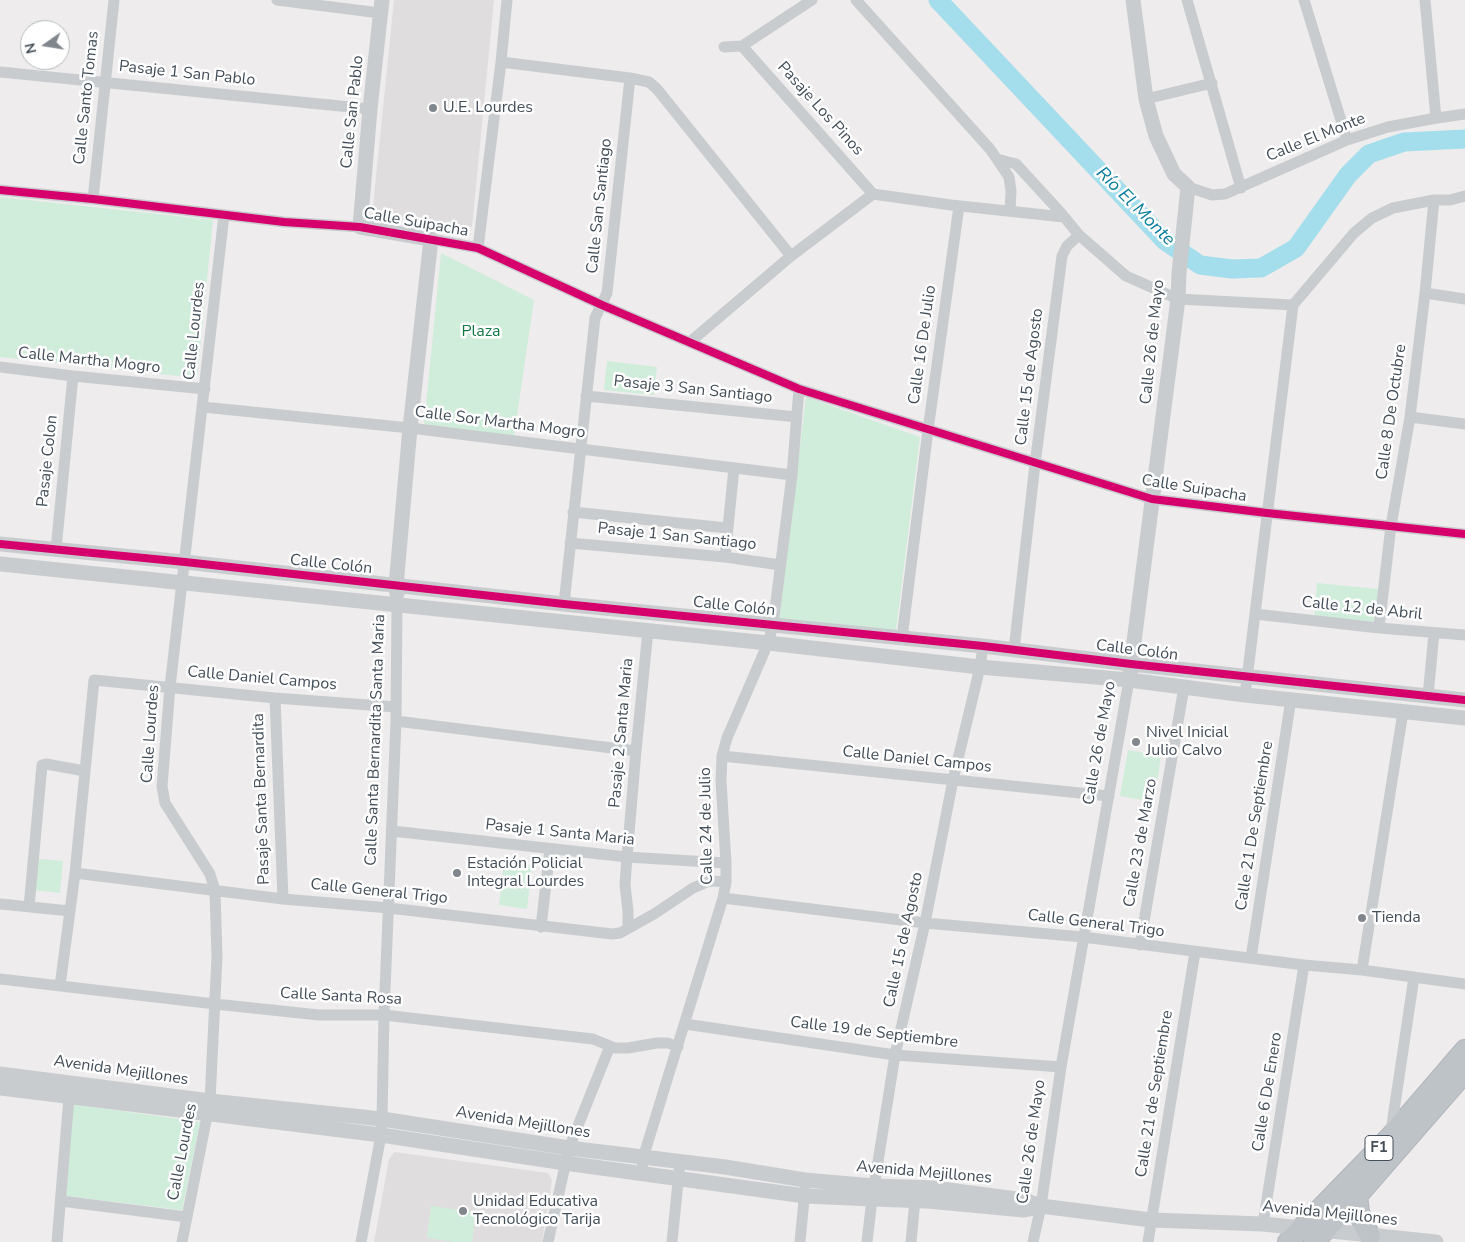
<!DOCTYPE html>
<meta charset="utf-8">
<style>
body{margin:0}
#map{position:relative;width:1465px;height:1242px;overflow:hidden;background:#eeecec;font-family:"Nunito Sans",sans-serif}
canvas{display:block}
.north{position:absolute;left:20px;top:20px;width:50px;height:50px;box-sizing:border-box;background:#fff;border:1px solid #b4b9bd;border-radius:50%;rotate:257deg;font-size:14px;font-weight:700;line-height:20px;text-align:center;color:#444f59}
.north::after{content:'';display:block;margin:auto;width:18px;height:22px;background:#80868c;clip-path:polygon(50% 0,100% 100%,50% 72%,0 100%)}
</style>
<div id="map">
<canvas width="1465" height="1242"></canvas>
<div class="north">N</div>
</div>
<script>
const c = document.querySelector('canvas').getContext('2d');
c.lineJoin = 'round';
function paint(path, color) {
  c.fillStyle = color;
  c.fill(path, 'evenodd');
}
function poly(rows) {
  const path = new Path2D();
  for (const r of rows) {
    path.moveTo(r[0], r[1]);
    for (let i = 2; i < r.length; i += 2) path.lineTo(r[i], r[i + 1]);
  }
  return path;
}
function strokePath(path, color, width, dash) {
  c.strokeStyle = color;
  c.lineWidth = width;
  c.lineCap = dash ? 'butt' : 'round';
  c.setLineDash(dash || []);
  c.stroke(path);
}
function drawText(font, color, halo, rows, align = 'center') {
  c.font = font + ' "Nunito Sans",sans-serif';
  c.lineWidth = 5;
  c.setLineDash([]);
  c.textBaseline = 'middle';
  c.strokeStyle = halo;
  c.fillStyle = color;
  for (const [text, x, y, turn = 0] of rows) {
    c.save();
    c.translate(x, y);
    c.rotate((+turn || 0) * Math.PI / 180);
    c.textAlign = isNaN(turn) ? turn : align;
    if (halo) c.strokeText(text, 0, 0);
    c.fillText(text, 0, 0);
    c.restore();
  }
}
paint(poly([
 [394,0,494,0,472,227,372,216],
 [394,1152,548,1173,552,1180,542,1242,374,1242,389,1159]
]), '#e0ddde');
paint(poly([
 [0,197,213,220,197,378,0,357],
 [441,253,534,300,514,436,424,425],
 [607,361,657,367,654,395,604,390],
 [806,397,920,437,896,630,779,621],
 [1317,583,1378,589,1376,622,1314,616],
 [1128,750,1161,756,1154,802,1120,796],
 [39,859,63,861,60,893,35,890],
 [504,861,532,865,527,909,499,905],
 [73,1104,200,1122,182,1210,66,1196],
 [431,1206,476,1212,472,1242,454,1242,427,1238]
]), '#d0eddb');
strokePath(poly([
 [938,0,1165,241,1200,265,1232,269,1261,268,1296,248,1348,175,1369,154,1404,142,1465,139]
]), '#a4ddec', 19);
const trunk = poly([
 [1357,1196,1359,1212,1364,1225,1370,1236],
 [1288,1242,1391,1136,1465,1050],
 [1314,1242,1357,1196,1465,1072]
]);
strokePath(trunk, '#b2b6bc', 22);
strokePath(poly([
 [277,0,380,13],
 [856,0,990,149,1009,177,1011,191,1010,211],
 [1187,0,1241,188],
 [1304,0,1347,140],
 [1425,0,1436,118],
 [742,46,873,194],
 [724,47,742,46,812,0],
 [501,62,630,78,649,82,657,89,791,256],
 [0,72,370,109],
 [1146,99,1212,83],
 [997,159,1016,164,1061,213,1079,235,1126,276,1178,299,1293,305,1354,233,1372,218,1393,208,1434,200,1450,200,1465,196],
 [1188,187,1212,195,1225,194,1347,140,1388,127,1431,119,1465,114],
 [0,190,93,199,284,222,360,227],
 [93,199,114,0],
 [431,239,478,248,602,305,799,389,1152,499,1267,513,1465,534],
 [478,248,501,62,507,0],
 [1425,293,1465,299],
 [690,342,791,256,873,194,951,205,1064,217],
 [0,367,73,376,205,389],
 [586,396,797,417],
 [203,407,410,428,792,475],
 [1410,417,1465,424],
 [573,512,727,528],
 [570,543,725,557,780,565],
 [56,549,73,376],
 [725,557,734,468],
 [564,604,595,318,607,293,630,78],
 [1255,614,1379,628,1465,635],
 [1379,628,1391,526,1410,417,1425,293,1434,200],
 [902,638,928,430,959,206],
 [1014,650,1035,464,1062,256,1067,246,1079,235],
 [1245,695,1293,305],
 [1428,696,1434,633],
 [275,698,283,899],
 [396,721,636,751],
 [722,756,1109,796],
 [392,831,627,857,726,863],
 [75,873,283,899,389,908,612,934,620,933,654,914,693,888,707,882,712,881,726,882],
 [723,898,925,923,1083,937,1304,965,1362,970,1465,984],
 [0,904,70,911],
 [29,907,42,765,46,764,85,771],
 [541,927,550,849],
 [628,928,628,911,625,885,627,857,636,751,648,630],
 [1140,945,1184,687],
 [1251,958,1291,699],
 [1362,970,1403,712],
 [0,979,215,1004,319,1015,384,1015,593,1039,615,1048,628,1048,657,1043,668,1043,678,1047],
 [60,986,75,873,94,680,275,698,396,707],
 [685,1024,895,1055,1061,1067],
 [1391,1131,1414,977],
 [642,1173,643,1158,723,898,726,882,726,863,721,781,722,756,727,738,768,643,773,625,792,475,799,389],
 [61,1201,187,1217],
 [1263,1224,1304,965],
 [57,1242,69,1097,71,1090],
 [182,1242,210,1101,217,957,215,891,210,874,165,803,162,786,170,687,224,215],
 [361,1242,381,1135,382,1119,384,1015,396,721,397,606],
 [548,1242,569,1148,610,1046],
 [672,1242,680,1162],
 [800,1242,805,1189],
 [867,1242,872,1199,895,1055,925,923,953,780,980,667,983,646],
 [911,1242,915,1200],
 [1033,1242,1041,1206,1061,1067,1129,680],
 [1148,1242,1195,952]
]), '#c9ccce', 11);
strokePath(poly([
 [382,0,370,109,360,227,431,239,410,428,396,586,397,594],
 [0,544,185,562,564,604,983,646,1131,664,1465,700],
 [0,564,768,643,980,667,1129,680,1245,695,1465,718],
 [1130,673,1178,299,1179,273,1188,187,1174,174,1156,136,1146,99,1133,0],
 [0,1074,210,1101,382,1119,569,1148,725,1167,805,1180,874,1186,934,1188,1024,1200,1041,1206,1151,1220,1263,1224,1436,1242],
 [0,1088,381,1135,565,1163,805,1196,872,1199,928,1201,1024,1210,1040,1207]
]), '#c9ccce', 15);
strokePath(trunk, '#bec3c8', 20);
strokePath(poly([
 [0,190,93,199,284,222,360,227,478,248,602,305,799,389,1152,499,1267,513,1465,534],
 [0,544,185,562,564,604,983,646,1131,664,1465,700]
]), '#d6006c', 8);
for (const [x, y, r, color] of [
 [433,108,5,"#80868c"],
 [1136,742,5,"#80868c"],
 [457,873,5,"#80868c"],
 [1362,918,5,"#80868c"],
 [463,1211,5,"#80868c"]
]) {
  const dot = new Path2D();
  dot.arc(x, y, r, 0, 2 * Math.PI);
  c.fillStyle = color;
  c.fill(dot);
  strokePath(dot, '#fff', 2);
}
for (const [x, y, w] of [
 [1379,1148,28]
]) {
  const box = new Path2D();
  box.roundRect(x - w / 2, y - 12.5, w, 25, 4);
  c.fillStyle = '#fff';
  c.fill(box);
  strokePath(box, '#444f59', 1);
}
drawText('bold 15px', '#444f59', null, [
 ["F1",1379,1148]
]);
drawText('16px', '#444f59', '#fff', [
 ["Pasaje 1 San Pablo",187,74,6],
 ["Calle Santo Tomas",87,98,-84],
 ["Pasaje Los Pinos",820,109,48],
 ["Calle San Pablo",353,112,-84],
 ["Calle El Monte",1316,138,-22],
 ["Calle San Santiago",600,206,-84],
 ["Calle Suipacha",416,223,10],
 ["Calle Lourdes",195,331,-84],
 ["Calle 26 de Mayo",1153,342,-84],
 ["Calle 16 De Julio",923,345,-82],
 ["Calle Martha Mogro",89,361,6],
 ["Calle 15 de Agosto",1030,377,-83],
 ["Pasaje 3 San Santiago",693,390,6],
 ["Calle 8 De Octubre",1392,412,-82],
 ["Calle Sor Martha Mogro",500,423,7],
 ["Pasaje Colon",48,461,-84],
 ["Calle Suipacha",1194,489,9],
 ["Pasaje 1 San Santiago",677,537,6],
 ["Calle Colón",331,565,6],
 ["Calle Colón",734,607,6],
 ["Calle 12 de Abril",1362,609,6],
 ["Calle Colón",1137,651,7],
 ["Calle Daniel Campos",262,679,5],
 ["Pasaje 2 Santa Maria",622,733,-85],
 ["Calle Lourdes",151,734,-86],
 ["Calle Santa Bernardita Santa Maria",376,740,-88],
 ["Calle 26 de Mayo",1100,743,-80],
 ["Calle Daniel Campos",917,760,6],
 ["Pasaje Santa Bernardita",262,799,-92],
 ["Calle 24 de Julio",707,826,-91],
 ["Calle 21 De Septiembre",1255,826,-81],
 ["Pasaje 1 Santa Maria",560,833,6],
 ["Calle 23 de Marzo",1141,843,-80],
 ["Calle General Trigo",379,892,6],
 ["Calle General Trigo",1096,924,7],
 ["Calle 15 de Agosto",904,940,-78],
 ["Calle Santa Rosa",341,997,3],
 ["Calle 19 de Septiembre",874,1033,7],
 ["Avenida Mejillones",121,1071,8],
 ["Calle 6 De Enero",1268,1092,-81],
 ["Calle 21 de Septiembre",1155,1094,-81],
 ["Avenida Mejillones",523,1123,9],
 ["Calle 26 de Mayo",1032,1142,-82],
 ["Calle Lourdes",183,1152,-79],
 ["Avenida Mejillones",924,1173,5],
 ["Avenida Mejillones",1330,1214,6]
]);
drawText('16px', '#444f59', '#fff', [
 ["U.E. Lourdes",443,108],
 ["Nivel Inicial",1146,733],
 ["Julio Calvo",1146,751],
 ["Estación Policial",467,864],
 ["Integral Lourdes",467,882],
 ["Tienda",1372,918],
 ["Unidad Educativa",473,1202],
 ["Tecnológico Tarija",473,1220]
], 'left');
drawText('16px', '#157a48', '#fff', [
 ["Plaza",481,332]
]);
drawText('italic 18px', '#0a7e9f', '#fff', [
 ["Río El Monte",1135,207,45]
]);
</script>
